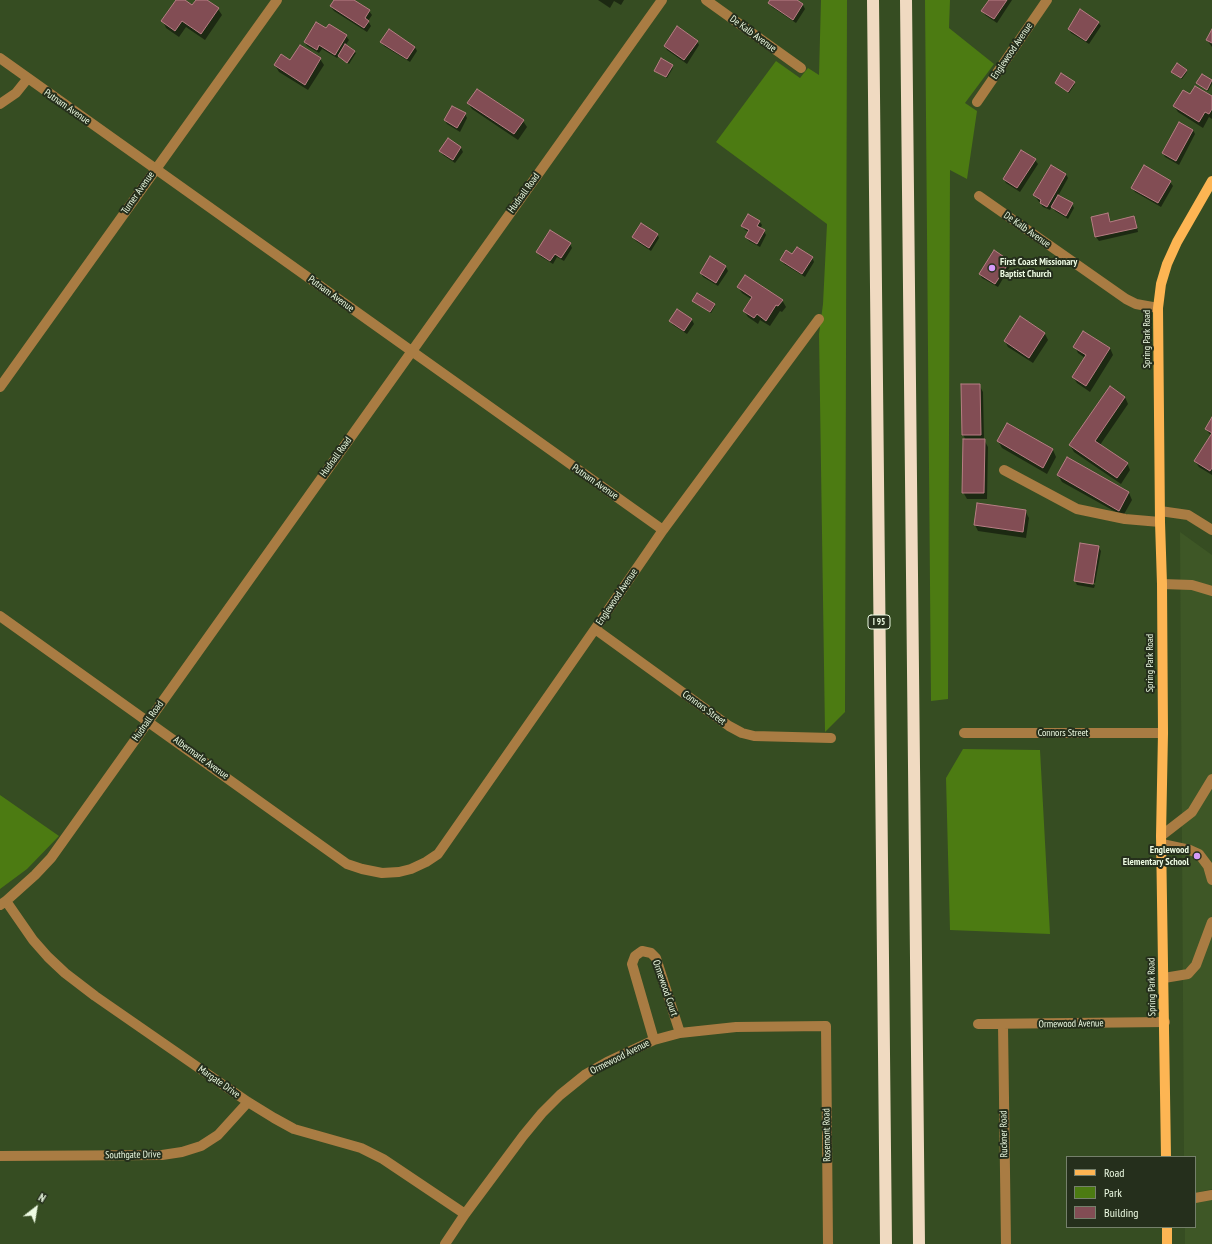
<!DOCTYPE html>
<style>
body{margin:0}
#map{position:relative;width:1212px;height:1244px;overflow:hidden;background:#364d22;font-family:"PT Sans Narrow",sans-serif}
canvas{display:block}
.legend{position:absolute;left:1066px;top:1156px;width:130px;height:72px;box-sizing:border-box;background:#252f1c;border:1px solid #75806b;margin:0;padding:5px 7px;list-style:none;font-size:12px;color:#ecfae2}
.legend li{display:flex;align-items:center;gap:8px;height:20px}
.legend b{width:20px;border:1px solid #75806b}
.north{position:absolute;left:16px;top:1188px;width:40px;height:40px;-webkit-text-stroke:3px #252f1c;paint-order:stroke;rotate:31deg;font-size:11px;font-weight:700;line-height:16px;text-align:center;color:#ecfae2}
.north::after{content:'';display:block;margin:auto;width:14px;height:18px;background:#ecfae2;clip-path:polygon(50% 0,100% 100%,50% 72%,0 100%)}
</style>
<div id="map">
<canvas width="1212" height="1244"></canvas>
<ul class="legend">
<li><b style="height:5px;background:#fdb553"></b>Road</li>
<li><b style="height:11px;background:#4c7b12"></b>Park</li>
<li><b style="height:11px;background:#824d54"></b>Building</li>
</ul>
<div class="north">N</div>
</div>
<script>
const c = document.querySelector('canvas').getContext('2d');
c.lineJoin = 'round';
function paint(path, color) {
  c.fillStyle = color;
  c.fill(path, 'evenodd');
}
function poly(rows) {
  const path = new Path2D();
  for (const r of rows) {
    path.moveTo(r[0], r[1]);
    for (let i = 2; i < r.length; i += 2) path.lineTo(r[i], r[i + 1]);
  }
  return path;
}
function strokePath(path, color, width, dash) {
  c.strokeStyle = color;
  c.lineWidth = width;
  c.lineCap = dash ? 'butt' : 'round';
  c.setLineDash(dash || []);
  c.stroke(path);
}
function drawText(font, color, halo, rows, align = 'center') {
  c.font = font + ' "PT Sans Narrow",sans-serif';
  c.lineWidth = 4;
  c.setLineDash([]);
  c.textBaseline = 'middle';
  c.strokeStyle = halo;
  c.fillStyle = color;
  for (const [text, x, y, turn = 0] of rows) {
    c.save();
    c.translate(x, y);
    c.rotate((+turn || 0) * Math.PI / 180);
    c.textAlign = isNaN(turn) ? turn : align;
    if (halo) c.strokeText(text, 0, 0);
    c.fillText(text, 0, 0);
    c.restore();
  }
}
paint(poly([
 [1180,532,1212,555,1212,1189,1195,1193,1195,1157,1184,1157],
 [1212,1193,1212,1244,1185,1244,1185,1227,1195,1227,1195,1197]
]), '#3e5726');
paint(poly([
 [821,0,847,0,845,712,825,732,819,334,823,304,827,224,716,142,776,61,800,78,808,68,819,75],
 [925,0,950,0,949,28,994,64,965,103,977,111,967,179,950,170,948,699,931,701],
 [963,749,1040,750,1050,934,950,930,946,778],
 [0,795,59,836,27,869,0,889]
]), '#4c7b12');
paint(poly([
 [177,0,183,0,192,7,197,0,205,0,218,9,222,15,205,40,186,27,179,37,166,28,163,21],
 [335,0,352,0,369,11,372,15,368,21,371,26,367,32,334,11,331,7],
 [598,0,624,0,621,5,614,1,610,8],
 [771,0,796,0,803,5,805,9,796,23,772,7,769,3],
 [990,0,1012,0,997,23,985,15,983,11],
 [1098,22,1101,26,1089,44,1071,33,1069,29],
 [329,25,346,36,349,40,345,46,356,53,349,64,339,56,337,58,322,49,319,53,307,46,305,42,326,29],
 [1212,31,1212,47,1207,40],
 [697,41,699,45,687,64,667,50,665,46],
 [381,42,415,47,417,51,410,62,384,46],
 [320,59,324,65,308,90,279,72,275,65,291,61],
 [661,60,673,68,667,78,655,71],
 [1186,70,1187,72,1182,79,1173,72],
 [1202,75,1212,81,1212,84,1208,91,1197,83],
 [1056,83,1074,83,1075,84,1069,93],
 [1190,95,1212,97,1212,119,1209,117,1203,128,1178,112,1174,106],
 [468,103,523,121,527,127,518,140,472,109],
 [465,114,467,118,460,132,447,124,445,120],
 [1193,130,1195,134,1179,165,1165,157,1163,153],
 [448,139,461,148,463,152,455,163,443,155,440,151],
 [1022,151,1035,160,1038,164,1020,192,1006,183,1004,179],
 [1066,174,1068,178,1058,196,1072,204,1074,208,1068,219,1055,211,1052,206,1050,210,1043,207,1034,195],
 [1170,182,1173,186,1161,207,1135,192,1132,188],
 [1108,214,1111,222,1133,217,1136,221,1138,232,1099,241,1096,237],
 [759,221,762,225,760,229,764,231,766,235,760,247,749,241,746,237,749,232,745,230,742,226],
 [657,234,659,238,651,251,636,241,633,237],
 [570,244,572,248,564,261,557,257,553,264,540,256,538,252],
 [792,255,812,257,814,262,805,277,784,264,781,260],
 [711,258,726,267,728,271,718,286,703,277,701,273],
 [1009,261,1011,265,998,287,982,278,980,274],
 [738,287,782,300,786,307,782,312,780,311,770,326,760,320,758,324,748,317,744,311,751,299,742,293],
 [694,302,714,305,715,306,711,313],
 [1020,317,1045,334,1048,340,1033,363,1008,347,1005,341],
 [692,320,694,324,687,334,673,325,670,321],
 [1075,347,1110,348,1113,355,1090,392,1077,383,1073,377,1085,358,1078,353],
 [979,385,983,392,984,440,988,447,987,499,967,499,963,492,966,440,963,435],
 [1125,397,1128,404,1100,445,1127,463,1130,470,1121,484,1074,452,1070,445],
 [1212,419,1212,475,1199,467,1195,461,1211,436,1206,429],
 [1008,424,1053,450,1056,457,1047,474,1002,448,998,441],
 [1067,458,1129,493,1132,500,1123,516,1062,482,1058,475],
 [1025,511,1029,518,1026,538,978,531,975,525],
 [1098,547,1101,551,1095,583,1076,580,1076,582,1095,585,1094,588,1077,585,1075,581]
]), '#0007');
const building = poly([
 [176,0,185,0,192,5,196,0,207,0,219,8,201,34,182,21,175,31,161,21,176,0],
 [334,0,354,0,370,10,365,18,369,21,364,28,330,6,334,0],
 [770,0,797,0,803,4,793,20,768,3,770,0],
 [989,0,1007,0,994,19,981,11,989,0],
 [1080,9,1099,22,1086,41,1068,29,1080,9],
 [316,22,326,28,329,24,347,35,335,55,319,45,317,50,304,42,316,22],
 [677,26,698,41,684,60,664,46,677,26],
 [389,29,415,47,407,59,380,42,389,29],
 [1212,29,1212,43,1206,40,1212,29],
 [345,44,355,51,347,63,338,56,345,44],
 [300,45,321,58,305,85,274,65,281,54,290,60,300,45],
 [661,58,673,65,666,77,654,71,661,58],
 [1177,63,1187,70,1181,78,1171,72,1177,63],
 [1061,73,1075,82,1068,92,1055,83,1061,73],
 [1202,74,1212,80,1207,90,1196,83,1202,74],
 [1195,86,1212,96,1212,109,1209,114,1205,112,1199,122,1173,106,1183,90,1190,94,1195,86],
 [477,89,524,120,514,134,467,103,477,89],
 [452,106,466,113,457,128,444,120,452,106],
 [1179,122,1193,130,1176,161,1162,153,1179,122],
 [448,138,461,147,453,160,439,151,448,138],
 [1021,150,1036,159,1017,188,1003,179,1021,150],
 [1051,165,1066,174,1047,207,1040,203,1041,200,1033,195,1051,165],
 [1144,165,1171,181,1158,203,1131,188,1144,165],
 [1058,195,1073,203,1066,216,1051,207,1058,195],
 [1108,213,1110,222,1134,216,1137,228,1095,237,1091,217,1108,213],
 [748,214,760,221,757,226,765,230,757,244,745,237,749,230,741,226,748,214],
 [641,223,658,234,649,248,632,237,641,223],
 [550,230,571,243,561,258,555,254,550,261,536,252,550,230],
 [797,247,813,257,802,274,780,260,786,250,792,254,797,247],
 [994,250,1010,261,995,284,979,274,994,250],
 [710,256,726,266,716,283,700,273,710,256],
 [745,275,783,300,778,306,776,305,766,321,757,314,754,318,743,311,752,297,737,287,745,275],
 [697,293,715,304,710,312,692,301,697,293],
 [677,309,692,319,684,331,669,321,677,309],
 [1020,316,1045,333,1029,358,1004,341,1020,316],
 [1083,331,1110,348,1086,386,1072,377,1086,355,1073,347,1083,331],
 [961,384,980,384,981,435,962,435,961,384],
 [1110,386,1125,397,1095,441,1128,463,1117,478,1069,445,1110,386],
 [1212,417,1212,468,1210,471,1194,461,1212,433,1205,429,1212,417],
 [1007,423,1053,449,1043,468,997,441,1007,423],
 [963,439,985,439,984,493,962,493,963,439],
 [1067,457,1129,492,1119,511,1057,475,1067,457],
 [977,503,1026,510,1023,532,974,525,977,503],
 [1080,543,1099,546,1093,584,1074,581,1080,543]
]);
paint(building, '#824d54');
strokePath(building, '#b77e84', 1);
strokePath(poly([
 [706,0,801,68],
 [0,58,663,530],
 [977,102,1047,0],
 [0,104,16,93,28,78],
 [979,196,1126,299,1136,304,1158,308],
 [0,387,277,0],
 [1004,470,1077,509,1125,519,1160,522],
 [1160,511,1188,515,1212,530],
 [1162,584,1192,585,1212,591],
 [0,616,347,864,362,869,382,873,399,872,411,869,426,862,438,854,595,629,663,530,819,319],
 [595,629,729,726,742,733,754,736,831,738],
 [964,733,1163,733],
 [1161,836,1192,812,1212,779],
 [1162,844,1190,850,1199,854,1208,866,1212,880],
 [6,901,33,940,48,957,65,973,95,996,248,1102,274,1118,294,1129,361,1148,383,1159,465,1214],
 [0,905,6,901,35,875,51,858,662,0],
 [1164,978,1188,974,1196,965,1212,922],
 [978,1024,1165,1022],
 [1003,1025,1006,1244],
 [654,1040,632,964,635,956,642,951,651,953,656,958,680,1033],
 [0,1156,162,1155,182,1152,201,1146,218,1135,248,1102],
 [1195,1198,1212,1195],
 [445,1244,465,1214,523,1136,542,1113,560,1095,586,1074,607,1062,654,1040,680,1033,736,1027,826,1026,828,1244]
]), '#a97c43', 10);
strokePath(poly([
 [1166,1157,1161,836,1163,733,1162,584,1160,522,1158,308,1161,284,1167,264,1177,242,1212,181],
 [1167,1227,1167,1244]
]), '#fdb553', 10);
strokePath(poly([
 [873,0,886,1244],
 [906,0,919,1244]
]), '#f0dac1', 12);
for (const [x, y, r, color] of [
 [992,268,4,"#d69bfa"],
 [1197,856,4,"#d69bfa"]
]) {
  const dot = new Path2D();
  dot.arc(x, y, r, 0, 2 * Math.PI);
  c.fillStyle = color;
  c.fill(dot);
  strokePath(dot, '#252f1c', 1.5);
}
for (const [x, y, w] of [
 [879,622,22]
]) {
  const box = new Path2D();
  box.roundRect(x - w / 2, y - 7, w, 14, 3);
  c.fillStyle = '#252f1c';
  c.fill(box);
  strokePath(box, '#ecfae2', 1);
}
drawText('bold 9px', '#ecfae2', null, [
 ["I 95",879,622]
]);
drawText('10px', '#ecfae2', '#252f1c', [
 ["De Kalb Avenue",753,34,36],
 ["Englewood Avenue",1012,51,-56],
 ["Putnam Avenue",67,107,35],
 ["Turner Avenue",138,193,-55],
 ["Hudnall Road",524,193,-54],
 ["De Kalb Avenue",1027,230,35],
 ["Putnam Avenue",331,294,36],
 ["Spring Park Road",1147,339,-90],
 ["Hudnall Road",336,457,-54],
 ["Putnam Avenue",595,482,35],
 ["Englewood Avenue",617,597,-56],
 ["Spring Park Road",1150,663,-90],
 ["Connors Street",704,708,36],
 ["Hudnall Road",148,721,-55],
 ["Connors Street",1063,733],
 ["Albermarle Avenue",201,758,36],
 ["Spring Park Road",1152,987,-91],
 ["Ormewood Court",665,988,71],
 ["Ormewood Avenue",1071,1024,-1],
 ["Ormewood Avenue",620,1057,-27],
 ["Margate Drive",219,1082,35],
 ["Ruckner Road",1004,1134,-91],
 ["Rosemont Road",827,1135,-91],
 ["Southgate Drive",133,1155,-1]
]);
drawText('bold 10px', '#ecfae2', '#252f1c', [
 ["First Coast Missionary",1000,262],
 ["Baptist Church",1000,274],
 ["Englewood",1189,850,"right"],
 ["Elementary School",1189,862,"right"]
], 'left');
</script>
